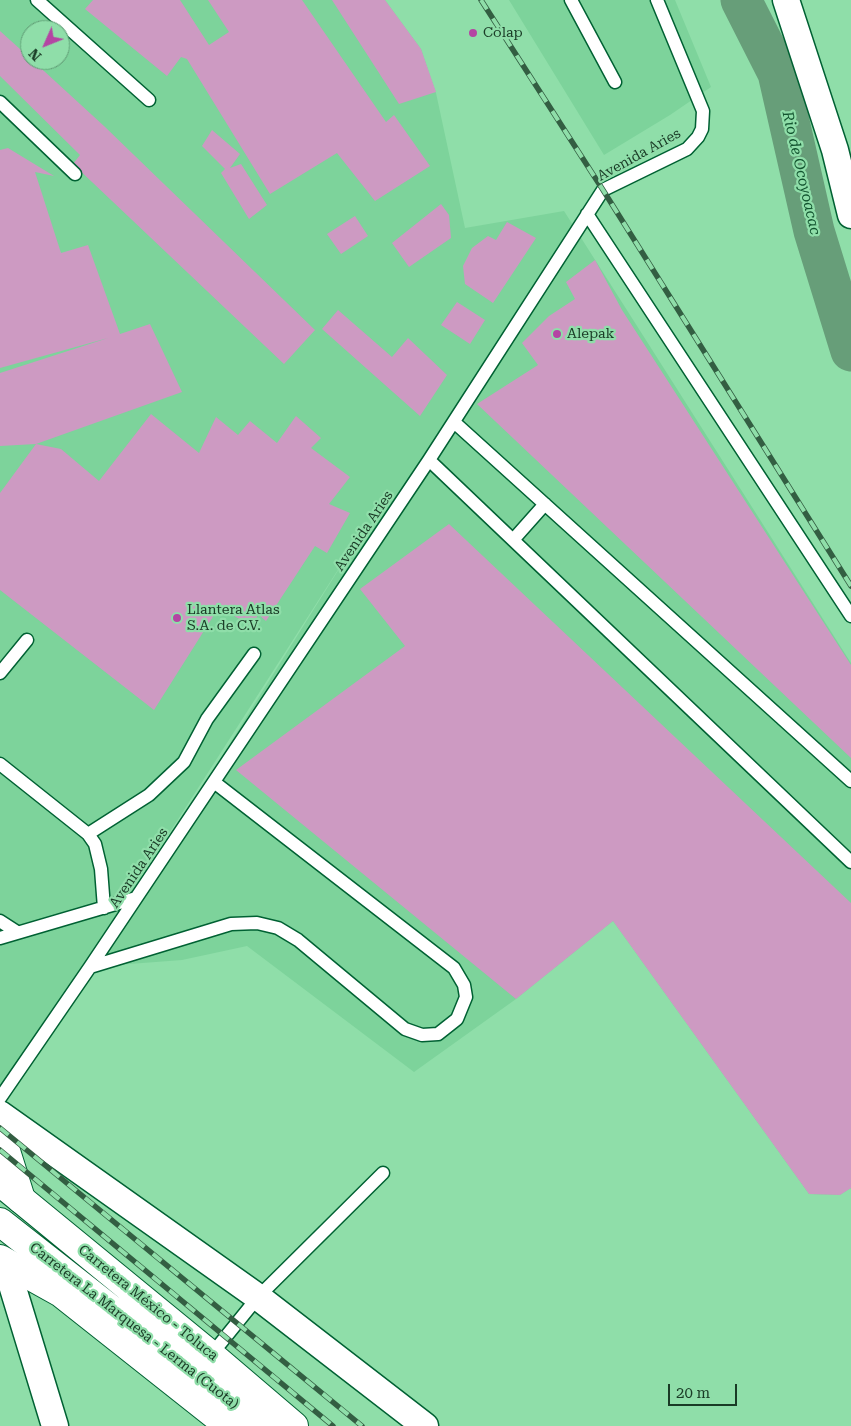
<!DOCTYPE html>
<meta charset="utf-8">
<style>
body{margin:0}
#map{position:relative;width:851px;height:1426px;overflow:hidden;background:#8fdea9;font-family:"Roboto Serif",serif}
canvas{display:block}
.north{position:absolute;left:20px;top:20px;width:50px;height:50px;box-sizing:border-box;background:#8fdea9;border:1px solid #609d75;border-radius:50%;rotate:226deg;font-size:14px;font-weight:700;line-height:20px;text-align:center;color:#1a3b26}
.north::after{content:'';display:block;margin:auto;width:18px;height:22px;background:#b445a3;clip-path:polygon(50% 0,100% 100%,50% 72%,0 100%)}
.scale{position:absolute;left:668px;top:1384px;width:69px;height:22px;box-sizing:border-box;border:2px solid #1a3b26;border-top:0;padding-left:6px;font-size:15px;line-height:18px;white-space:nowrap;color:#1a3b26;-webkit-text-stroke:4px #8fdea9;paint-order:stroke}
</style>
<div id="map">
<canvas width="851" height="1426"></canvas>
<div class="north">N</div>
<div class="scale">20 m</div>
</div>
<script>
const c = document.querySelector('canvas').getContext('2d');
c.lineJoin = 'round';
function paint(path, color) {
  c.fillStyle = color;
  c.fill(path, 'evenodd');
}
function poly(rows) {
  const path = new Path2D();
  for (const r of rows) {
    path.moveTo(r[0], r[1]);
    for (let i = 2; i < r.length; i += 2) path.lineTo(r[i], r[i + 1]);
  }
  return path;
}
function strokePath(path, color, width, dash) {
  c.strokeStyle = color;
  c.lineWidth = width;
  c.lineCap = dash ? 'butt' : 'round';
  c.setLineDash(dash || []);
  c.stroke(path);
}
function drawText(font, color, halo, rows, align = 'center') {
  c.font = font + ' "Roboto Serif",serif';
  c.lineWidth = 4.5;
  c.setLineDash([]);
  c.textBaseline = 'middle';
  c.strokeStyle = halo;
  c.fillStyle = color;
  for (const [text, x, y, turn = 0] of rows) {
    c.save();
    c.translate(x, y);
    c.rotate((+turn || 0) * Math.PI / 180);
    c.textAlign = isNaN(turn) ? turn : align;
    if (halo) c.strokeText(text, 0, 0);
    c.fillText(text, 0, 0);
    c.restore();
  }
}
paint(poly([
 [0,0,385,0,421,49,436,93,465,228,564,211,851,663,851,1188,840,1195,809,1194,613,921,516,999,414,1072,247,946,182,960,90,967,359,537,0,1097],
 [30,30,60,30,60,60,30,60],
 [509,0,675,0,711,87,670,115,604,155]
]), '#7dd39b');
strokePath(poly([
 [741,0,778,73,814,231,851,351]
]), '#679e79', 41);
paint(poly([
 [93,0,180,0,209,45,229,32,208,0,302,0,386,122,394,115,430,166,375,201,337,153,270,194,187,59,181,57,167,76,85,9],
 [332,0,385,0,421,49,436,92,399,104],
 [0,31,30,58,30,60,32,60,104,126,315,330,284,364,73,164,80,155,0,76],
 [212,130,240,154,230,168,241,164,267,205,249,219,221,173,225,169,202,146],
 [8,148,54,176,35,172,61,253,88,245,120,334,150,324,182,392,36,444,0,446,0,373,108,338,0,368,0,150],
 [441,204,449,215,451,238,409,267,392,243],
 [355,216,368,236,341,254,327,234],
 [507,222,536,238,493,303,465,284,463,266,472,248,488,236,496,240],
 [595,260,622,310,851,665,851,758,477,404,538,365,522,343,549,316,575,299,566,282],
 [457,302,485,320,470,344,441,325],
 [338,310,392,357,408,338,447,375,420,416,322,329],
 [151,414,199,453,216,417,238,435,250,421,277,443,296,416,321,438,311,448,350,477,329,504,350,513,327,553,315,546,266,621,258,614,253,627,219,607,154,710,0,590,0,493,36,444,61,449,99,481],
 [449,524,851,903,851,1188,840,1195,809,1194,613,921,516,999,236,770,405,646,360,589]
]), '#cd9ac2');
const service = poly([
 [37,0,149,100],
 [571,0,615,82],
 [0,102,75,174],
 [587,214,851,616],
 [454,422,851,781],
 [429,460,851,862],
 [513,540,545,504],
 [0,673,27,640],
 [0,764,88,834,95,844,101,869,104,908],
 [88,834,149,795,184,762,207,719,254,654],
 [0,921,17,932],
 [0,938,136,898],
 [90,967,231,924,257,923,278,928,298,940,405,1029,422,1035,438,1034,457,1019,466,997,464,985,454,968,214,782],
 [0,1098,90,967,429,460,603,190,687,149,698,137,702,129,703,111,657,0],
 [211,1355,258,1297,383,1173]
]);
const minor = poly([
 [786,0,835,150,851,215],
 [0,1114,258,1297,425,1426],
 [5,1262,55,1426]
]);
const secondary = poly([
 [0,1132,21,1199],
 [0,1259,61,1293,229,1426]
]);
const motorway = poly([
 [0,1182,211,1355,294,1426],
 [0,1222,233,1405,270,1426]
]);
strokePath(service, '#006133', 15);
strokePath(minor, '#006133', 29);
strokePath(secondary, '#006133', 30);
strokePath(motorway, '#006133', 30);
strokePath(service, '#fff', 12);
strokePath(minor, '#fff', 26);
strokePath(secondary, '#fff', 28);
strokePath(motorway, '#fff', 28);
const rail = poly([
 [481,0,603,190,851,586],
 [0,1128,362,1426],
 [0,1150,333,1426]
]);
strokePath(rail, '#335e42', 5.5);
strokePath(rail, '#8fdea9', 4, [11]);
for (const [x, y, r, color] of [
 [473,33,5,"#b445a3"],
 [557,334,5,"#b445a3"],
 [177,618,5,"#b445a3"]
]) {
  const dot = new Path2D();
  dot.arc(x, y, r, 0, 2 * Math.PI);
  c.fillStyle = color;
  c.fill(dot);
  strokePath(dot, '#8fdea9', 2);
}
drawText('14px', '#1a3b26', '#8fdea9', [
 ["Colap",483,33],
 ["Alepak",567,334],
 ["Llantera Atlas",187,610],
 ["S.A. de C.V.",187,626]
], 'left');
drawText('14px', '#1a3b26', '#8fdea9', [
 ["Avenida Aries",639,155,-29],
 ["Avenida Aries",364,531,-56],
 ["Avenida Aries",139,868,-56],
 ["Carretera México - Toluca",148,1303,39],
 ["Carretera La Marquesa - Lerma (Cuota)",134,1326,38]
]);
drawText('italic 15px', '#12542f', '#8fdea9', [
 ["Rio de Ocoyoacac",801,173,77]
]);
</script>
